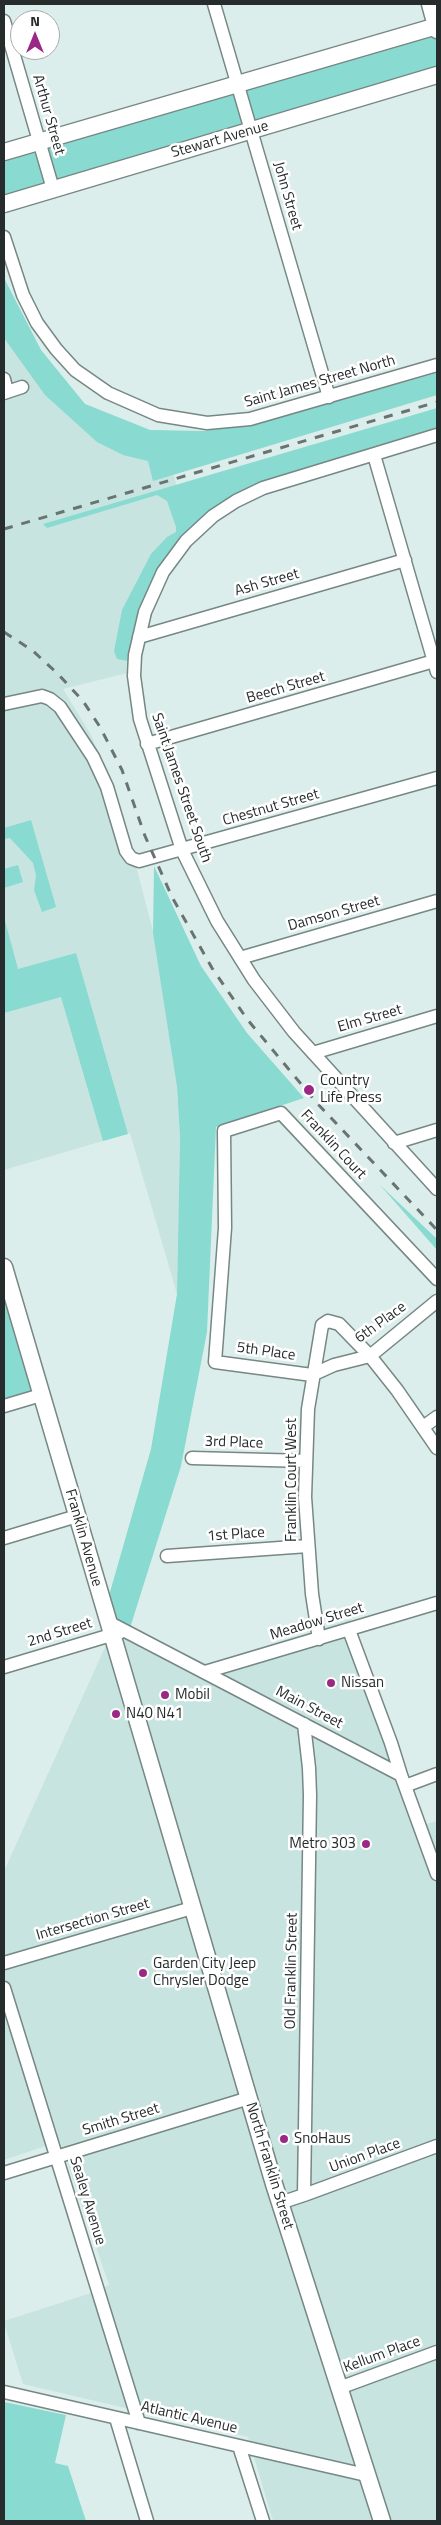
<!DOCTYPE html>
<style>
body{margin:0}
#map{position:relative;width:441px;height:2525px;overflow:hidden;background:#dceeeb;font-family:"Titillium Web",sans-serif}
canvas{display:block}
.frame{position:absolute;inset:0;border:5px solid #252c2b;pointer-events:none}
.north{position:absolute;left:10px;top:10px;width:50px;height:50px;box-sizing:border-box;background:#fff;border:1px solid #a8abaa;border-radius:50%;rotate:0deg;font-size:14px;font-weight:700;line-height:20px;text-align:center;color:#252c2b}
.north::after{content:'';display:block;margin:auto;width:18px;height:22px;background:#9b2885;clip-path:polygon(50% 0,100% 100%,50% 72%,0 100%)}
</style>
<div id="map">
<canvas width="441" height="2525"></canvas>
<div class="frame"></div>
<div class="north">N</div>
</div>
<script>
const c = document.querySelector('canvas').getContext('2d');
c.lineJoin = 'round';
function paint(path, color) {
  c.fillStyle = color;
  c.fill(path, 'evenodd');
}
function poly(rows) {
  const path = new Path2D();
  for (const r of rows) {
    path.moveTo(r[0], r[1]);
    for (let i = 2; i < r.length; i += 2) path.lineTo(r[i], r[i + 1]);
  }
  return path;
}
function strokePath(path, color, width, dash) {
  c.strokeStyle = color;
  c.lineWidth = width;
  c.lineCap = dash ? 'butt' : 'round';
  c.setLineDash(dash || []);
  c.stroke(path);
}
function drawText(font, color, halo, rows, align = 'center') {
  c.font = font + ' "Titillium Web",sans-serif';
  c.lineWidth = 5;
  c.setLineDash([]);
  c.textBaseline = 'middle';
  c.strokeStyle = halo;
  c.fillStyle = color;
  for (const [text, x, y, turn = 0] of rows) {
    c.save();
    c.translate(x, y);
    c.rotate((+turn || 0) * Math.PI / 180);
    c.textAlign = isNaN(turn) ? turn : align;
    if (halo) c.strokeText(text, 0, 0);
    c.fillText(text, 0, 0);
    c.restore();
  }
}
paint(poly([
 [4,278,41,350,85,404,150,430,163,430,189,538,162,575,135,671,63,689,90,733,118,797,154,935,177,1087,180,1137,177,1294,130,1133,4,1170],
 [351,1619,426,1824,437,1821,437,2521,273,2521,248,2437,23,2384,4,2323,4,2321,88,2294,109,2285,60,2141,4,2160,4,1871,110,1636,130,1628,207,1664]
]), '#c8e4e0');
paint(poly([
 [437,26,437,77,4,204,4,150],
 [4,278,41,350,85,404,150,430,204,431,259,423,437,373,437,395,153,481,148,461,123,455,97,442,45,395,4,338],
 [437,408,437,439,263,488,225,508,169,562,136,656,128,661,117,659,114,651,122,610,151,554,167,537,176,532,176,527,167,501,157,495,47,528,43,524],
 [31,820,56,907,42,912,34,890,36,875,33,863,10,838,4,839,4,828],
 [18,865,23,882,4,888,4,869],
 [154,866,201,966,247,1033,304,1098,216,1127,207,1332,181,1466,130,1628,114,1635,106,1606,151,1449,177,1294,180,1137,177,1087,153,933],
 [4,917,18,969,76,953,128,1134,103,1141,61,997,4,1013],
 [380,1185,437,1239,437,1250],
 [4,1260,43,1394,4,1405],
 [4,2402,66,2415,55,2463,68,2466,86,2521,4,2521]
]), '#89dad1');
const minor = poly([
 [214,4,329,397],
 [4,21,53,189],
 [4,237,23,295,37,323,56,349,75,370,108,393,158,415,207,423,250,419,437,365],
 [4,379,7,392],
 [4,393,22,387],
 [437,435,263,488,236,501,213,516,186,541,163,572,145,612,135,655,134,676,140,719,182,850,217,921,254,980,294,1032,437,1189],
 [374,455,437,672],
 [139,637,405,560],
 [4,704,42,696,50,699,60,707,93,757,107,787,126,851,131,858,139,861,437,778],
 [147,744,434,661],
 [240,958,437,901],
 [313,1053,437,1016],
 [394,1143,437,1130],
 [437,1279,281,1113,224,1131,225,1228,215,1362,312,1375,334,1365,370,1356,437,1301],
 [4,1406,41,1395],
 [423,1427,437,1417],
 [192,1458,306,1461],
 [4,1538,77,1516],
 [167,1556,308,1546],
 [108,1622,401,1775,437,1874],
 [349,1630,391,1743,401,1775],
 [319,1639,312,1594,305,1497,308,1409,322,1325,328,1321,339,1324,370,1356,397,1390,437,1448],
 [4,1667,121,1632],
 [205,1672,437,1603],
 [405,1786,437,1774],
 [4,1963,192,1908],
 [4,1988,139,2423],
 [4,2173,249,2098],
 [304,2195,437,2146],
 [280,2203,304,2195,310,1795,309,1768,304,1724],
 [339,2388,437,2352],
 [4,2392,366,2475],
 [116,2418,147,2521],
 [239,2446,263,2521]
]);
const major = poly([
 [430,4,437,30],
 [4,152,437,26],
 [4,204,437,75],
 [4,1267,274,2184,382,2521]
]);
strokePath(minor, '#768784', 15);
strokePath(major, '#768784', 19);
strokePath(minor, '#fff', 12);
strokePath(major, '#fff', 16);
strokePath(poly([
 [4,529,437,402],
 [4,632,33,651,58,674,83,701,100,727,122,770,145,836,172,897,212,968,247,1019,316,1102,437,1230]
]), '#687372', 3, [9, 9]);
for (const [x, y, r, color] of [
 [309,1090,6,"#9b2885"],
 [331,1683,5,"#9b2885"],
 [165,1695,5,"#9b2885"],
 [116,1714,5,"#9b2885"],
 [366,1844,5,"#9b2885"],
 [143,1973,5,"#9b2885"],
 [284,2139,5,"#9b2885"]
]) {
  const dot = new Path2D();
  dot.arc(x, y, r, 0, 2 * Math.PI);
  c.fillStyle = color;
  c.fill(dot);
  strokePath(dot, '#fff', 2);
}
drawText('15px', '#252c2b', '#fff', [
 ["Arthur Street",48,115,74],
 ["Stewart Avenue",220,140,-16],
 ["John Street",287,196,74],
 ["Saint James Street North",320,382,-16],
 ["Ash Street",267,583,-16],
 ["Beech Street",286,688,-16],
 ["Saint James Street South",181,788,71],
 ["Chestnut Street",271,808,-16],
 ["Damson Street",334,914,-16],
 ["Elm Street",370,1019,-16],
 ["Franklin Court",333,1145,47],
 ["6th Place",381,1323,-36],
 ["5th Place",266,1352,8],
 ["3rd Place",234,1443,2],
 ["Franklin Court West",292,1480,-90],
 ["1st Place",236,1535,-4],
 ["Franklin Avenue",83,1538,74],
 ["Meadow Street",317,1622,-17],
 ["2nd Street",60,1633,-17],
 ["Main Street",309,1708,28],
 ["Intersection Street",93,1920,-16],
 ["Old Franklin Street",292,1971,-89],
 ["Smith Street",121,2120,-17],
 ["Union Place",365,2156,-20],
 ["North Franklin Street",269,2166,73],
 ["Sealey Avenue",87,2201,73],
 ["Kellum Place",382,2355,-20],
 ["Atlantic Avenue",189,2418,13]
]);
drawText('15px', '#252c2b', '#fff', [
 ["Country",320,1081],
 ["Life Press",320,1098],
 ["Nissan",341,1683],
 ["Mobil",175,1695],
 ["N40 N41",126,1714],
 ["Metro 303",356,1844,"right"],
 ["Garden City Jeep",153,1964],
 ["Chrysler Dodge",153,1981],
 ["SnoHaus",294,2139]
], 'left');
</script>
